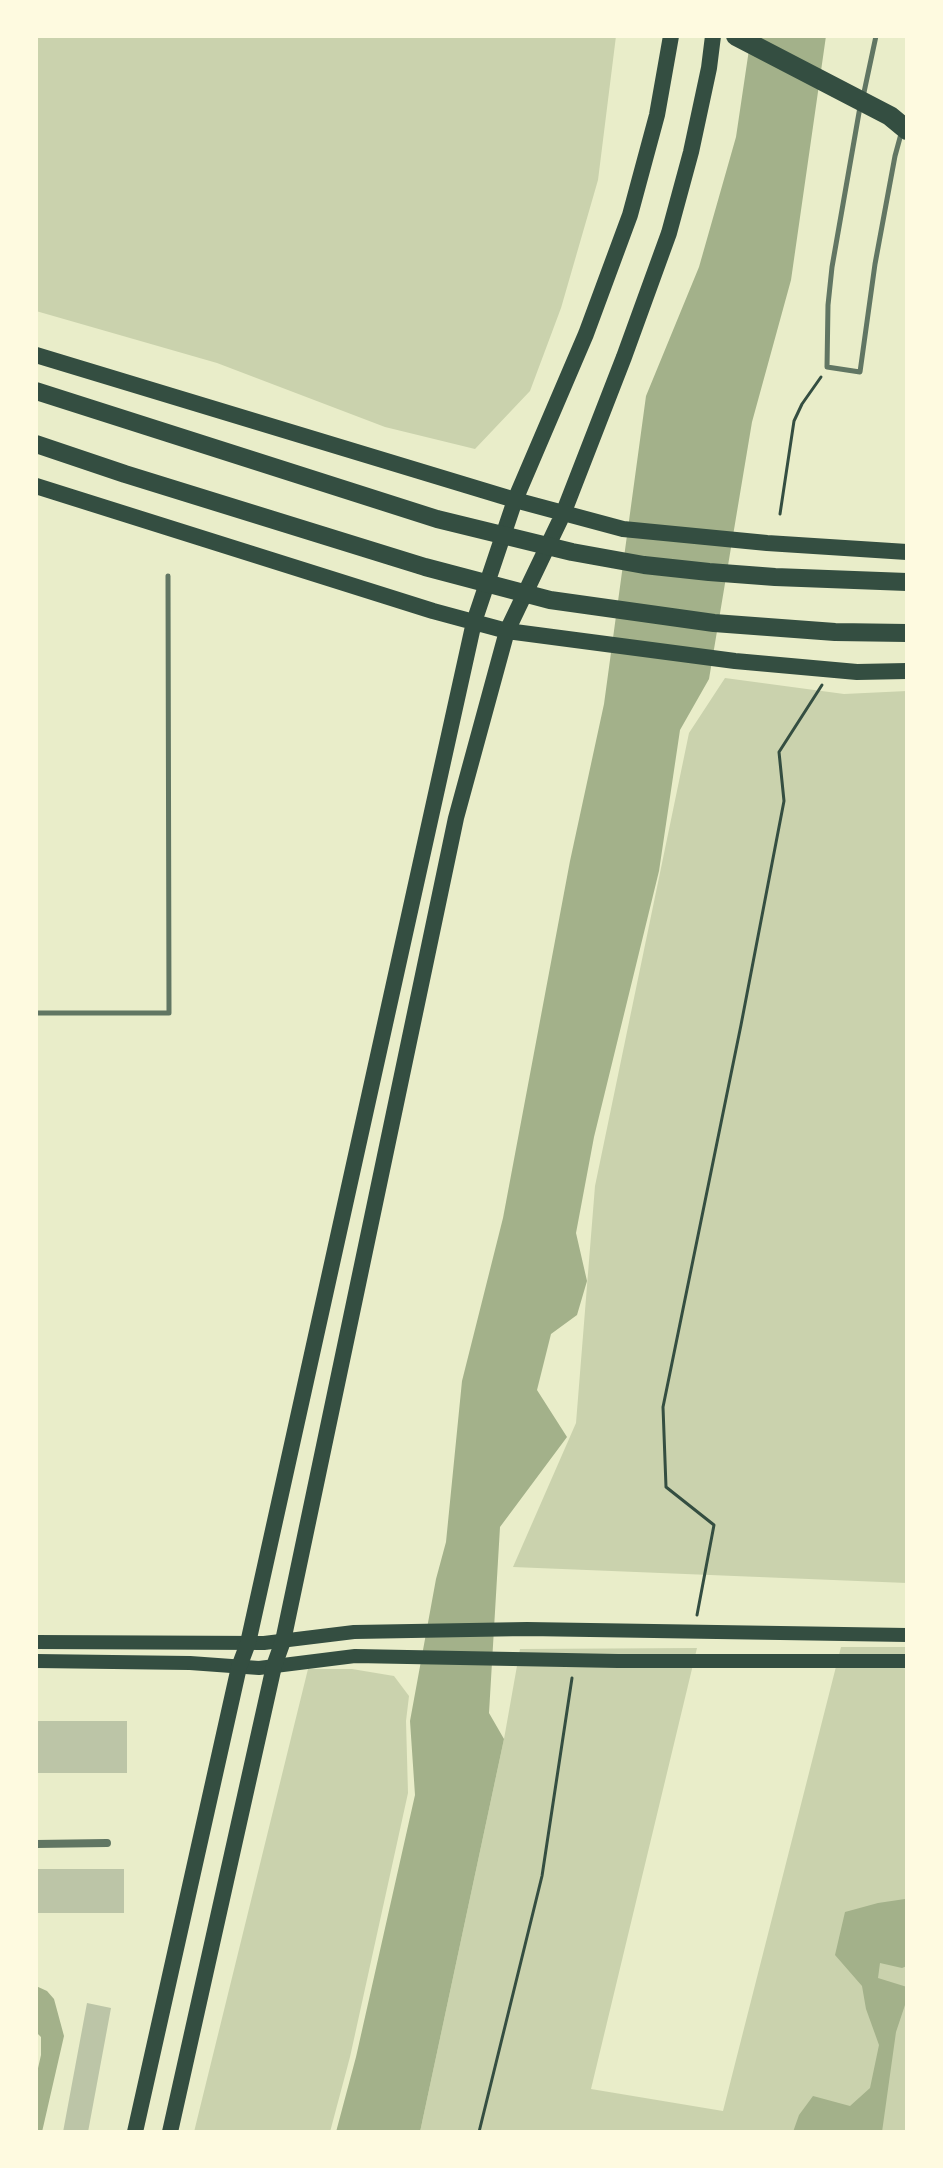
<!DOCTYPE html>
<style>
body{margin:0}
#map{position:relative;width:943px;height:2168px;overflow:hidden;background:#e9edc9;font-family:Overpass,sans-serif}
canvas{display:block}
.frame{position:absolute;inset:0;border:38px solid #fefae0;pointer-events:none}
</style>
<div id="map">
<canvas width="943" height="2168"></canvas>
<div class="frame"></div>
</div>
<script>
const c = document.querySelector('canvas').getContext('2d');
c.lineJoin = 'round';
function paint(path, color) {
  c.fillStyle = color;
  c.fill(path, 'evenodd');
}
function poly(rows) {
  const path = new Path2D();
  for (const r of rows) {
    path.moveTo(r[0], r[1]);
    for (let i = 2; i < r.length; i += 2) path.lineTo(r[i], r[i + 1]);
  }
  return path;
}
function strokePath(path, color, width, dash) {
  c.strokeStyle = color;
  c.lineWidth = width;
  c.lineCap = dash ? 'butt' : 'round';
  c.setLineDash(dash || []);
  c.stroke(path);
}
paint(poly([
 [36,36,616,36,598,180,561,308,530,391,475,449,385,427,217,363,36,311],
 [725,678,844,694,907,691,907,1583,513,1567,576,1423,595,1186,689,733],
 [841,1647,907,1647,907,2132,420,2132,504,1739,520,1649,697,1648,591,2089,723,2111],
 [308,1669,352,1669,394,1676,409,1696,406,1721,408,1793,350,2057,330,2132,194,2132]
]), '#cad2ad');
paint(poly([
 [751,36,826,36,791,280,752,422,709,679,680,730,659,871,594,1137,576,1233,587,1281,577,1315,551,1334,537,1390,567,1437,500,1527,489,1713,504,1739,420,2132,336,2132,356,2057,415,1795,410,1721,436,1579,446,1542,462,1381,503,1218,570,861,604,704,646,396,699,267,736,137],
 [905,1899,907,1902,907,1966,902,1968,880,1963,878,1978,907,1987,907,1999,896,2032,882,2132,793,2132,799,2115,813,2096,850,2106,870,2088,879,2045,866,2009,862,1986,835,1955,845,1912,878,1903],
 [36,1986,47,1991,54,1999,64,2036,42,2132,36,2132,36,2077,41,2055,41,2037,36,2032]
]), '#a3b18a');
paint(poly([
 [36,1721,127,1721,127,1773,36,1773],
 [36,1869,124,1869,124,1913,36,1913],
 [87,2003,111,2008,88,2132,63,2132]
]), '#bcc5a7');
strokePath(poly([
 [780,514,794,421,802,404,821,377],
 [697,1615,714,1525,666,1487,663,1407,741,1025,784,801,779,752,822,685],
 [479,2132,542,1876,572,1678]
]), '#344e41', 3);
strokePath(poly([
 [863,97,876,36],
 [860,107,832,267,828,305,827,367,860,372,875,264,895,156,901,134],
 [36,1013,169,1013,168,576]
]), '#617663', 5);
strokePath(poly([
 [36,1844,107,1843]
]), '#617663', 8);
strokePath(poly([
 [36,1642,264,1643,354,1632,527,1629,907,1635],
 [36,1661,190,1663,259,1668,355,1656,618,1661,907,1661]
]), '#344e41', 14);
strokePath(poly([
 [36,355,515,500,623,529,767,543,907,552],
 [36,486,433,611,507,631,735,661,857,672,907,671],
 [135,2132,239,1667,248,1643,474,622,515,500,586,334,630,215,657,115,671,36],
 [170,2132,274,1666,283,1641,456,818,507,631,563,514,624,357,669,233,691,152,709,68,713,36]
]), '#344e41', 16);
strokePath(poly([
 [36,391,437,519,572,552,644,565,709,572,775,577,907,582],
 [36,444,125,474,425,567,550,600,714,623,835,632,907,633]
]), '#344e41', 18);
strokePath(poly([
 [736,36,890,116,907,130]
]), '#344e41', 20);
</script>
